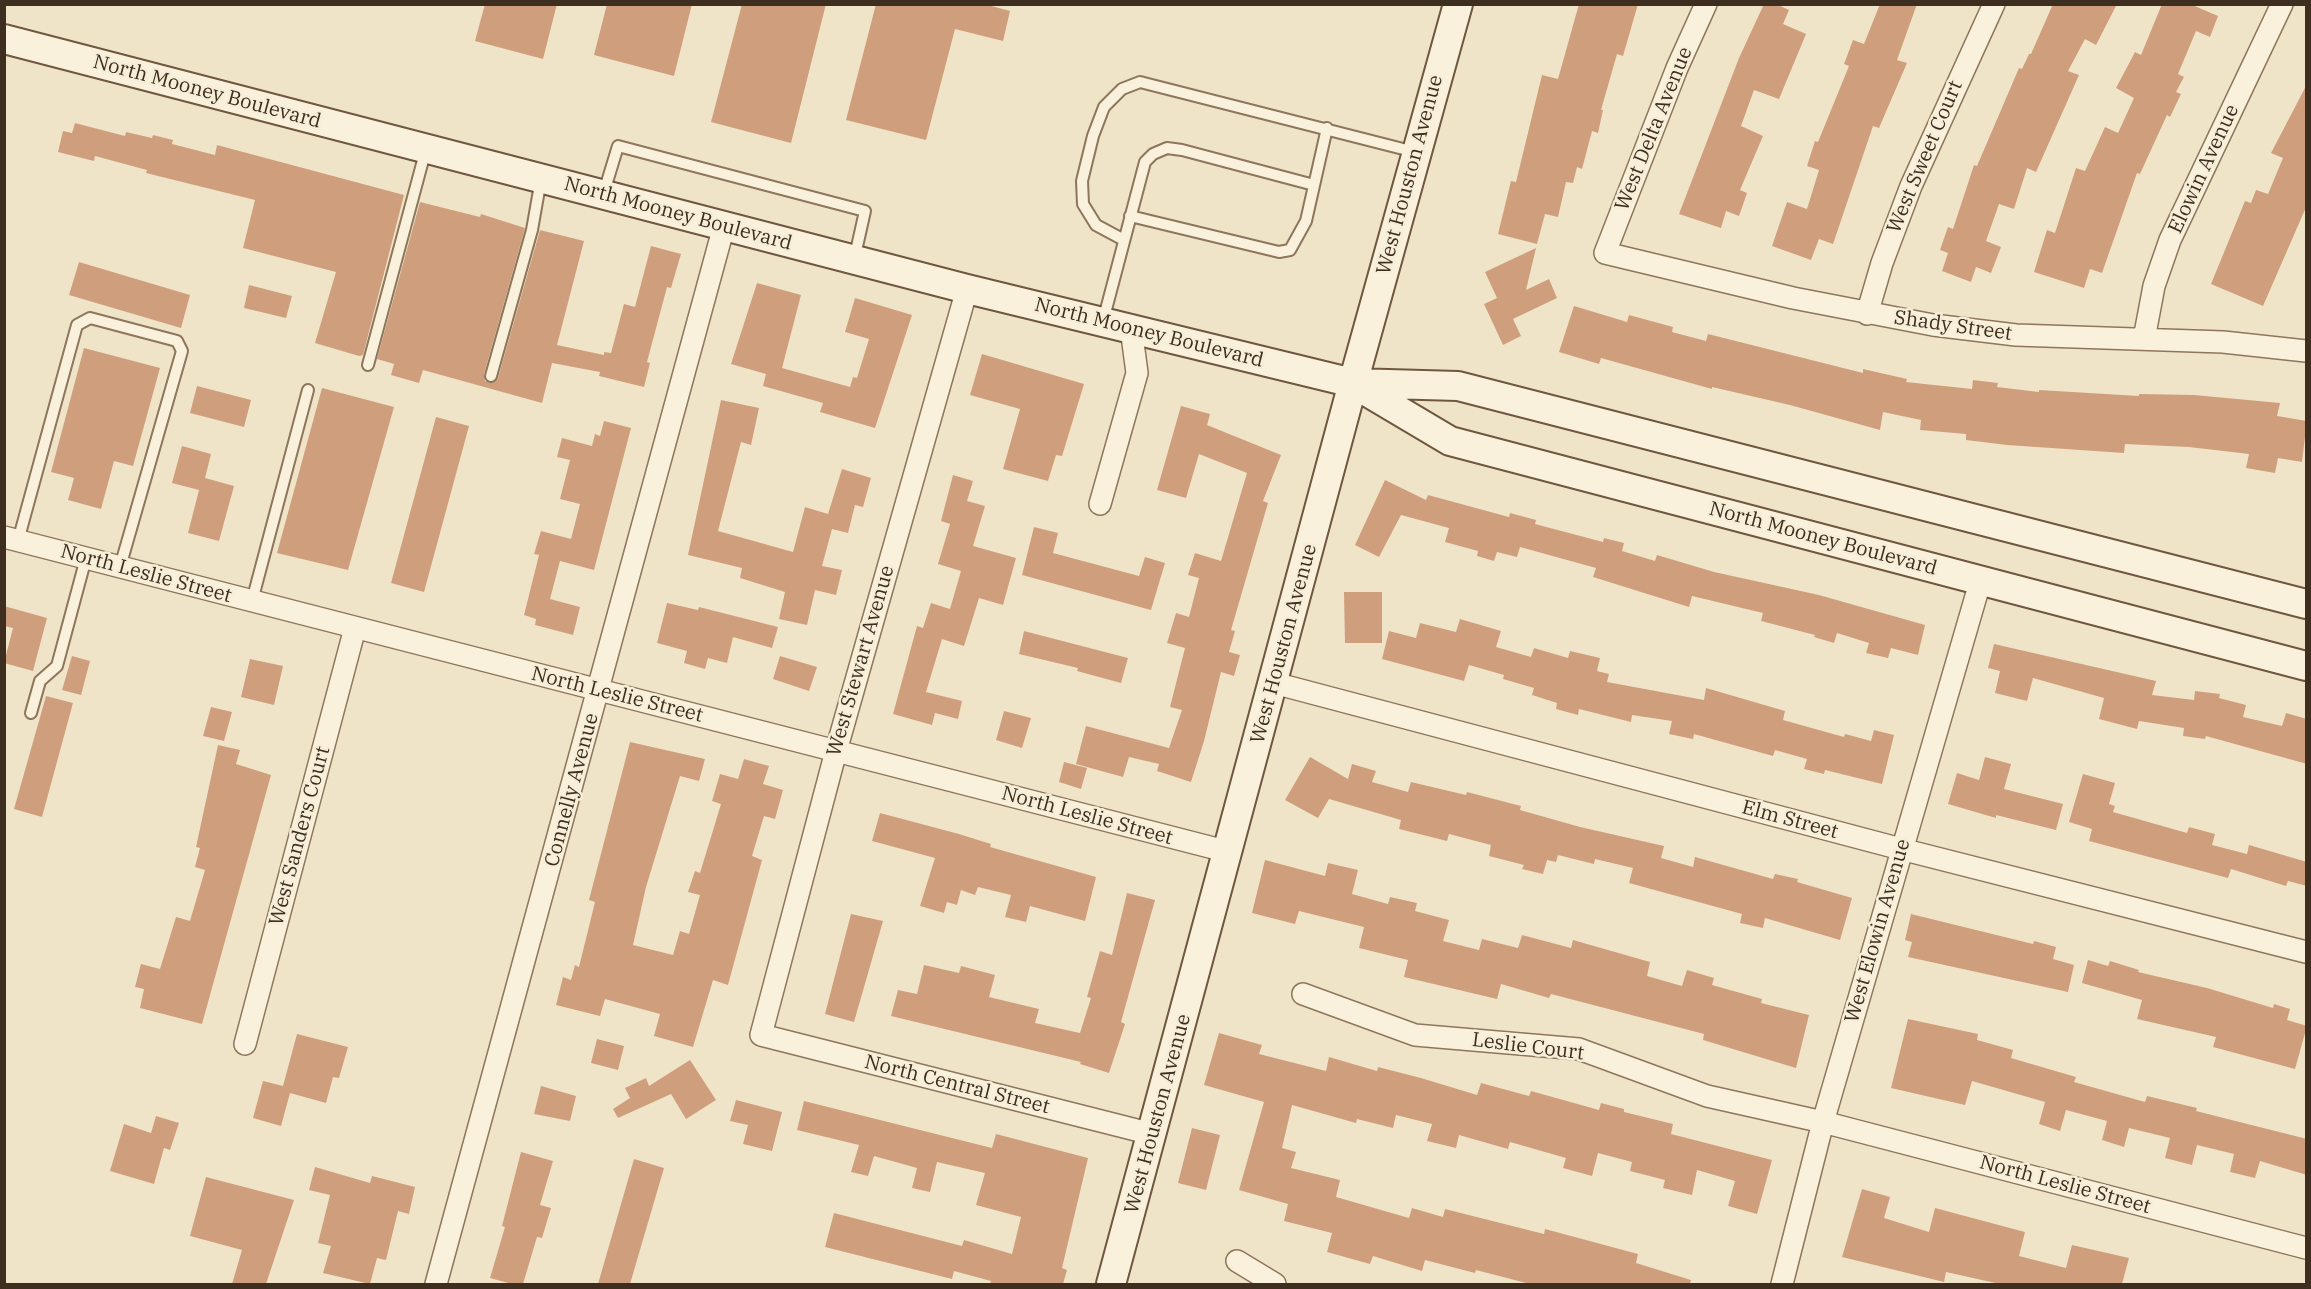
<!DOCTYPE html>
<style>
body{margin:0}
#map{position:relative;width:2311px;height:1289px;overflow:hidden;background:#f0e4c8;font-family:"IBM Plex Serif",serif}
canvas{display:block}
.frame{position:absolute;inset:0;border:6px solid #3d2e20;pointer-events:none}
</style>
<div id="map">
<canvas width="2311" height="1289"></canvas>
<div class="frame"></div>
</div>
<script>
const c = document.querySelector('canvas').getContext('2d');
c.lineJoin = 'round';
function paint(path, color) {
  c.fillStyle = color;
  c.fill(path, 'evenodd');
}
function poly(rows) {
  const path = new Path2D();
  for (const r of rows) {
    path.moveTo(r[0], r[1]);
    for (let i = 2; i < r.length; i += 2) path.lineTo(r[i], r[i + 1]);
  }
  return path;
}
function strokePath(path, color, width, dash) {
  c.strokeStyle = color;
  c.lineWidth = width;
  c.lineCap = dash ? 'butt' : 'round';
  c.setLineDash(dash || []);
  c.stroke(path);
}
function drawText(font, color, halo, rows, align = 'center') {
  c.font = font + ' "IBM Plex Serif",serif';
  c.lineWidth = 5;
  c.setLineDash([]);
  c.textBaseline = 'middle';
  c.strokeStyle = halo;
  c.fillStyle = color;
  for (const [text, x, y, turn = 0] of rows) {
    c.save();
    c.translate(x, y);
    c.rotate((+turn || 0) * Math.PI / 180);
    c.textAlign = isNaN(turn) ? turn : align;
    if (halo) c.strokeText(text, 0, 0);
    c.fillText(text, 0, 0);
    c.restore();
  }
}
paint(poly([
 [485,4,557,4,543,59,475,41],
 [607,4,692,4,674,76,594,55],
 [742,4,826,4,791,143,711,122],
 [876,4,984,4,1010,11,1003,41,955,29,926,140,846,120],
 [1579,4,1638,4,1623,56,1617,54,1601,110,1603,110,1598,133,1592,131,1582,169,1577,167,1573,183,1566,182,1558,217,1545,214,1537,244,1498,234,1511,181,1516,182,1542,75,1558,79],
 [1764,4,1776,4,1789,10,1783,24,1806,34,1779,99,1754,90,1741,126,1763,136,1740,190,1747,193,1739,216,1726,211,1721,228,1679,214,1739,58],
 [1880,4,1917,4,1897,60,1907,63,1879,128,1873,126,1833,244,1819,239,1811,260,1772,246,1787,202,1807,209,1819,170,1807,166,1815,141,1818,142,1849,66,1844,64,1853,40,1864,44],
 [2053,4,2117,4,2096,45,2085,39,2068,71,2079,75,2036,172,2027,168,2014,209,1999,204,1986,241,2001,247,1991,273,1976,267,1971,282,1942,271,1948,253,1940,250,1948,227,1953,229,1974,165,1977,166,2019,68,2022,69,2029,54,2031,54],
 [2162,4,2190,4,2218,16,2210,37,2196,31,2178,74,2184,77,2176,92,2181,94,2170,117,2167,115,2140,174,2137,173,2102,273,2090,269,2084,288,2034,272,2047,230,2055,233,2076,168,2085,171,2105,127,2118,133,2134,98,2116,88,2135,52,2141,55],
 [2307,84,2307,205,2263,306,2211,284,2245,201,2251,203,2256,190,2268,194,2283,158,2271,153],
 [75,123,125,136,126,132,152,138,153,135,173,140,172,144,215,155,217,145,404,195,363,355,359,356,315,343,336,272,243,248,255,200,146,173,147,170,95,156,94,161,58,152,63,131,72,133],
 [420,202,480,217,481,214,525,228,484,374,485,381,490,383,498,378,540,230,584,241,557,345,604,355,604,352,611,353,624,304,635,307,651,246,681,254,671,288,667,287,647,362,650,363,644,387,599,376,600,372,552,363,542,403,423,370,419,383,391,375,394,364,377,359],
 [1536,248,1526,290,1549,279,1557,298,1513,319,1521,336,1503,345,1484,304,1497,298,1485,272],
 [79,262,190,295,181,328,69,295],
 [757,283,801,295,782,368,850,387,853,377,857,378,869,339,845,332,855,298,912,315,875,428,820,412,823,403,763,386,766,374,731,364],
 [249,285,292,296,286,318,244,308],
 [1574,306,1627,322,1629,315,1673,327,1672,332,1706,341,1708,334,1863,373,1863,369,1907,379,1906,382,1972,389,1973,380,1998,383,1997,387,2039,392,2039,390,2139,396,2139,394,2194,395,2280,403,2277,416,2307,421,2302,462,2278,458,2275,473,2246,468,2249,454,2189,447,2125,444,2124,453,2007,445,1966,440,1966,434,1920,430,1921,420,1883,412,1880,430,1790,405,1712,387,1712,389,1601,358,1599,364,1559,352],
 [84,348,160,368,133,466,114,461,101,509,68,500,74,478,51,472],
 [982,354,1084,384,1062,456,1056,455,1048,481,1003,469,1020,409,970,395],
 [197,386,251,400,244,427,190,413],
 [322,388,394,407,348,570,277,553],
 [721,400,759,408,751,445,741,442,718,531,793,552,805,507,828,514,842,469,871,478,863,507,855,505,848,533,832,529,822,566,842,570,836,595,815,590,807,625,779,619,785,592,740,578,742,568,688,555],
 [1181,406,1210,414,1207,425,1281,455,1263,501,1268,503,1231,630,1235,631,1229,652,1240,655,1234,676,1221,672,1204,741,1191,782,1157,771,1159,764,1129,757,1123,777,1076,764,1086,726,1169,748,1182,710,1170,707,1185,648,1167,643,1176,613,1189,617,1199,578,1188,575,1195,553,1221,561,1247,473,1199,454,1186,498,1157,490],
 [436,417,469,426,424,592,391,583],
 [604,421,631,428,594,570,560,561,550,599,580,607,573,635,535,625,536,619,524,615,539,555,534,554,541,531,571,539,580,504,560,499,570,460,557,457,562,438,592,446,595,434,600,436],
 [182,446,211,454,205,478,234,486,219,541,188,533,199,490,172,483],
 [953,475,973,481,967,501,985,506,973,546,1016,558,1003,605,979,598,964,646,942,639,926,692,962,701,958,719,935,713,932,725,893,714,917,626,923,628,931,603,950,609,961,571,938,564,950,524,941,521],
 [1385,480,1426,500,1428,495,1509,517,1510,513,1536,520,1535,524,1603,542,1604,538,1624,543,1622,551,1655,561,1657,555,1714,572,1819,595,1925,625,1918,655,1891,648,1888,658,1866,653,1869,643,1837,633,1834,643,1814,637,1815,635,1761,621,1763,613,1692,596,1689,607,1593,577,1596,568,1520,547,1517,557,1497,552,1494,561,1477,556,1478,551,1445,542,1449,528,1401,515,1379,557,1355,545],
 [1034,527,1058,533,1053,553,1139,576,1145,557,1165,563,1151,610,1022,575],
 [1344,592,1382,592,1382,643,1345,643],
 [667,603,698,610,699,607,778,627,772,648,733,637,727,663,708,658,705,669,684,663,687,651,657,643],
 [4,606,47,618,33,671,4,663,13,628,4,626],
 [1460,619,1501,631,1496,647,1531,657,1534,648,1568,658,1570,651,1600,658,1597,671,1609,674,1607,682,1704,700,1706,688,1785,711,1783,720,1844,737,1845,734,1871,741,1874,730,1894,735,1882,784,1825,770,1824,774,1804,769,1807,759,1775,750,1773,756,1694,734,1693,739,1669,734,1672,721,1632,715,1631,722,1579,709,1578,715,1556,709,1557,703,1532,695,1534,688,1503,679,1504,675,1469,665,1464,681,1382,659,1389,631,1416,638,1420,623,1456,632],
 [1024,631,1128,658,1121,683,1077,671,1078,668,1019,654],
 [1994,644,2156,681,2152,695,2194,700,2195,691,2220,694,2219,698,2246,705,2243,717,2282,726,2286,713,2307,719,2307,764,2206,736,2205,739,2183,736,2184,728,2139,721,2137,729,2099,719,2104,698,2033,678,2027,701,1995,693,2000,671,1988,668],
 [72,656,90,661,81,695,62,690],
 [780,656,817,667,809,691,773,679],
 [250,659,283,666,274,705,241,697],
 [46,696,73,703,42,817,14,809],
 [211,707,232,712,224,741,203,736],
 [1004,711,1031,718,1022,748,996,740],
 [630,742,705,759,699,781,680,776,646,887,633,945,673,955,680,931,689,934,700,895,688,892,695,871,700,873,721,804,712,801,720,774,738,779,744,759,769,766,763,784,783,790,775,819,764,816,752,856,762,860,728,985,713,980,693,1047,654,1036,660,1014,605,999,600,1016,556,1005,563,977,571,980,575,965,579,967,595,902,589,900],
 [218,745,240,750,236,764,271,775,202,1024,140,1008,144,989,135,987,141,964,160,969,176,917,190,921,205,870,195,867,200,848,196,847],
 [1310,757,1348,779,1352,764,1376,771,1372,782,1408,792,1411,782,1466,795,1467,792,1521,806,1520,810,1580,827,1664,846,1661,858,1693,867,1695,857,1773,879,1775,874,1798,879,1797,882,1852,898,1840,940,1765,918,1763,928,1740,923,1742,914,1629,883,1633,868,1595,859,1594,864,1558,855,1556,862,1547,860,1543,874,1522,869,1524,865,1489,856,1491,845,1449,834,1447,841,1399,829,1401,820,1329,799,1318,818,1285,800],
 [1985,757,2011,764,2004,789,2063,804,2056,830,1996,815,1996,818,1948,804,1957,773,1979,780],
 [1064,762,1087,768,1081,789,1059,782],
 [2083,774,2115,783,2109,804,2115,806,2113,812,2187,833,2189,827,2215,834,2212,845,2247,854,2249,845,2307,862,2307,886,2288,881,2286,886,2231,869,2228,878,2089,841,2092,829,2069,822],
 [880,813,959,834,991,844,990,847,1096,877,1085,921,1030,906,1026,922,1005,917,1011,895,978,887,975,895,961,890,957,905,947,902,944,913,920,906,935,858,872,841],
 [1265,860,1325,876,1328,863,1358,870,1352,894,1388,904,1390,897,1417,903,1415,911,1449,920,1443,941,1479,950,1482,939,1518,948,1522,935,1571,948,1573,940,1650,962,1647,976,1682,986,1687,970,1714,978,1712,985,1762,999,1761,1003,1809,1015,1796,1068,1703,1040,1704,1034,1551,994,1549,998,1501,984,1497,999,1404,977,1408,960,1359,948,1364,927,1299,911,1295,924,1252,913],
 [1127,893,1155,900,1121,1022,1125,1024,1109,1073,1080,1064,1081,1062,891,1016,898,990,917,994,924,965,959,973,961,966,995,975,989,997,1039,1009,1035,1023,1080,1033,1091,998,1087,997,1100,951,1112,955],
 [851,914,883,921,854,1022,825,1014],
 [1911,914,2033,944,2034,941,2056,947,2053,959,2074,965,2068,992,1908,957,1912,942,1905,940],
 [2088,960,2108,966,2110,961,2139,970,2138,972,2207,988,2273,1008,2274,1004,2290,1009,2287,1020,2307,1026,2295,1069,2213,1047,2216,1037,2137,1019,2142,1000,2082,983],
 [1908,1019,1978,1034,1977,1040,2013,1050,2011,1058,2076,1077,2074,1082,2145,1102,2147,1096,2197,1108,2196,1111,2307,1139,2307,1175,2260,1161,2255,1178,2230,1172,2234,1154,2197,1145,2192,1165,2165,1158,2170,1138,2129,1128,2124,1147,2102,1140,2107,1121,2066,1110,2060,1131,2039,1124,2045,1102,1972,1081,1965,1105,1891,1088],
 [1219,1033,1262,1045,1259,1054,1326,1071,1329,1057,1377,1071,1378,1067,1421,1078,1477,1095,1481,1083,1529,1096,1531,1091,1599,1110,1601,1103,1624,1109,1624,1112,1673,1124,1671,1134,1772,1160,1757,1214,1728,1206,1735,1181,1697,1170,1692,1195,1663,1188,1665,1180,1630,1171,1632,1162,1598,1153,1592,1176,1563,1168,1566,1158,1510,1142,1508,1149,1459,1135,1456,1148,1427,1141,1432,1124,1396,1115,1393,1128,1357,1119,1356,1123,1292,1105,1282,1148,1296,1152,1291,1168,1340,1180,1336,1197,1409,1218,1412,1208,1443,1217,1445,1209,1544,1234,1545,1229,1638,1254,1636,1263,1691,1280,1690,1284,1530,1284,1476,1270,1475,1273,1425,1260,1422,1271,1373,1256,1370,1264,1327,1252,1332,1233,1284,1221,1288,1204,1239,1190,1264,1102,1204,1085],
 [297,1034,348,1047,339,1078,333,1077,326,1103,290,1093,281,1126,253,1118,263,1081,283,1086],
 [597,1039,624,1046,618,1070,591,1063],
 [690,1060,716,1100,686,1119,671,1094,618,1118,613,1109,630,1098,625,1088,646,1078,649,1086],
 [541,1086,576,1096,570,1121,534,1114],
 [736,1100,782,1112,772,1151,743,1144,748,1125,730,1121],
 [804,1101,992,1148,996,1134,1088,1158,1062,1268,1067,1270,1063,1284,990,1284,991,1281,954,1271,952,1279,825,1247,834,1213,962,1246,964,1240,1012,1254,1021,1217,976,1205,985,1173,937,1162,930,1192,912,1188,917,1168,874,1156,868,1176,851,1172,859,1145,797,1130],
 [156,1116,179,1123,170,1150,164,1148,154,1184,110,1171,124,1124,151,1133],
 [1192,1128,1220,1135,1206,1190,1178,1183],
 [521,1152,553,1161,540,1205,551,1208,542,1238,537,1237,523,1284,512,1284,490,1278,505,1227,502,1226],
 [634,1159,664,1168,630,1284,598,1284],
 [315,1167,370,1183,372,1176,415,1187,409,1214,398,1211,386,1260,377,1258,370,1284,323,1273,331,1246,318,1243,330,1195,309,1190],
 [206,1177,294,1200,266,1284,232,1284,242,1250,190,1236],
 [1862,1189,1890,1197,1884,1218,1929,1232,1935,1208,2025,1232,2019,1256,2066,1268,2072,1245,2129,1258,2122,1284,2000,1284,1946,1272,1944,1282,1842,1257]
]), '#cf9f7d');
const lane = poly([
 [604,192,618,146,865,211,854,260],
 [1130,216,1279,252,1290,250,1306,221,1327,128],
 [1124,240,1096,225,1083,204,1082,181,1093,136,1104,107,1122,89,1140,82,1415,152],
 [1103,321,1145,162,1153,154,1167,148,1182,150,1314,185],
 [368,365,426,149],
 [491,376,532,230,541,179],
 [18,541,77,325,90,318,177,341,182,351,120,567],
 [252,601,308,390],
 [31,713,40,681,57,666,86,558]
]);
const street = poly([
 [1706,4,1677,68,1605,253,1793,298,1933,325,2016,335,2223,342,2306,351],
 [967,289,836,751,761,1035,1152,1134],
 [1867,314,1882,263,1911,186,1994,4],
 [2144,339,2154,286,2170,240,2282,4],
 [1100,504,1137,373,1131,328],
 [4,537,1229,852],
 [1274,683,1901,849,2306,952],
 [1303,994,1415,1035,1579,1049,1707,1096,1823,1122,2306,1248],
 [245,1044,355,628],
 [1237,1261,1275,1284],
 [436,1284,724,226],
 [1782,1284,1823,1122,1981,579]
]);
const secondary = poly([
 [4,39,967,289,1353,383,1458,386,2306,604],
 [1354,384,1450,441,2306,666],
 [1111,1284,1353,383,1458,4]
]);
strokePath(lane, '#8d765c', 14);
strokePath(street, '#8d765c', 24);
strokePath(secondary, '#6f573f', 32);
strokePath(lane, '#faf1dc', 10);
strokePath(street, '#faf1dc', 21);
strokePath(secondary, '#faf1dc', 28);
drawText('20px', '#3d2e20', '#f7eed8', [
 ["North Mooney Boulevard",207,92,15],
 ["West Delta Avenue",1654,129,-68],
 ["West Sweet Court",1925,157,-67],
 ["Elowin Avenue",2204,169,-65],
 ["West Houston Avenue",1410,175,-75],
 ["North Mooney Boulevard",678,214,15],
 ["Shady Street",1953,326,8],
 ["North Mooney Boulevard",1149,333,14],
 ["North Mooney Boulevard",1823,539,15],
 ["North Leslie Street",146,574,15],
 ["West Houston Avenue",1284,644,-75],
 ["West Stewart Avenue",861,661,-74],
 ["North Leslie Street",617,695,14],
 ["Connelly Avenue",572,790,-75],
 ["North Leslie Street",1087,816,15],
 ["Elm Street",1790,820,15],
 ["West Sanders Court",300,836,-75],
 ["West Elowin Avenue",1878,931,-74],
 ["Leslie Court",1528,1047,7],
 ["North Central Street",957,1085,14],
 ["West Houston Avenue",1158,1114,-75],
 ["North Leslie Street",2065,1185,15]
]);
</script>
